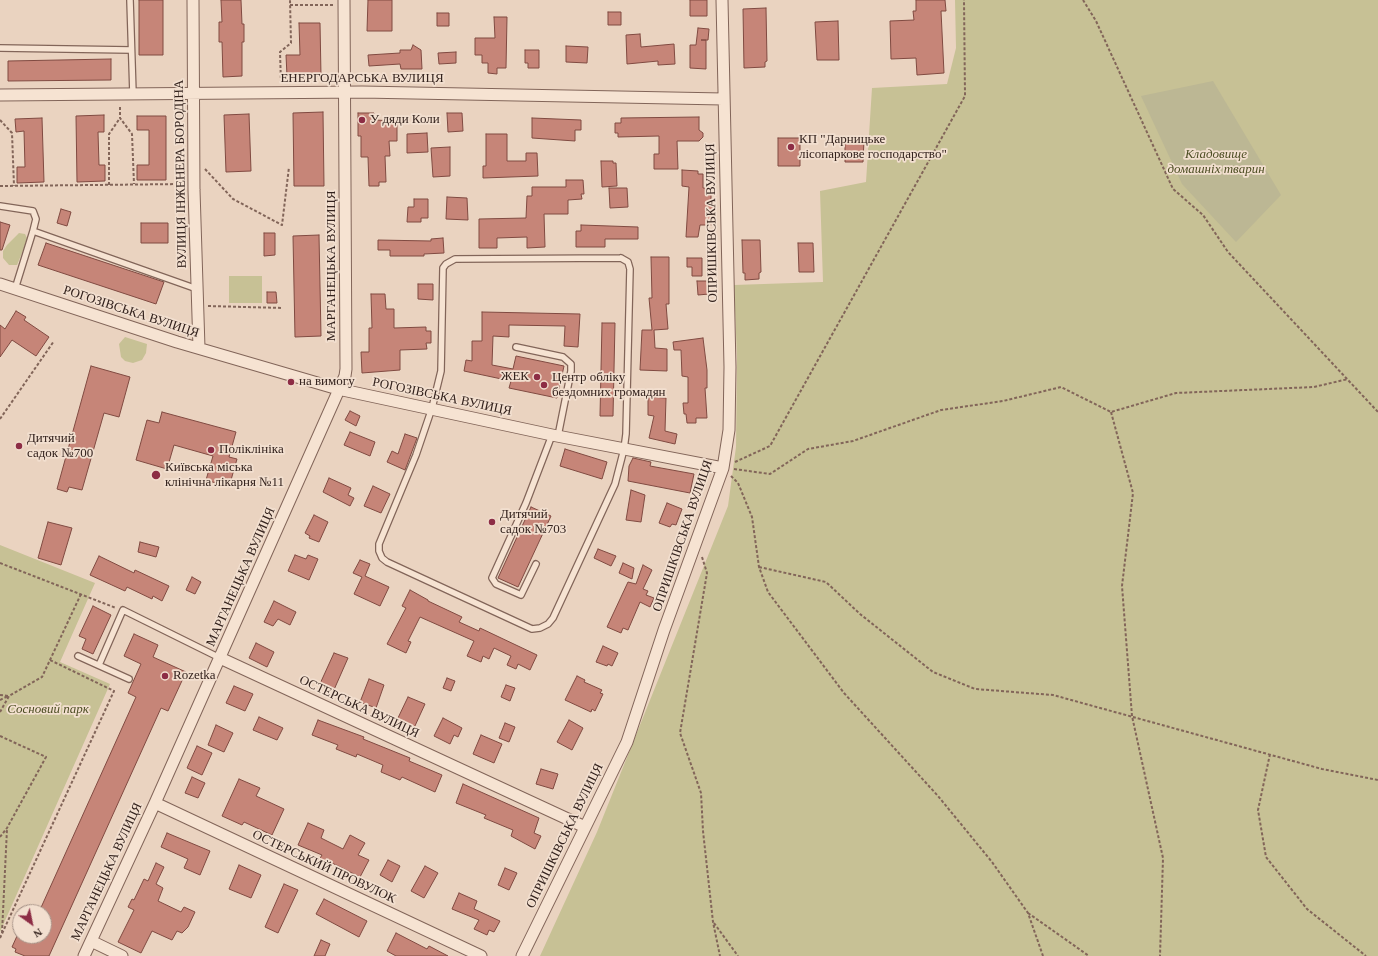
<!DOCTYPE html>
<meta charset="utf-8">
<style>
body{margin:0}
#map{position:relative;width:1378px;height:956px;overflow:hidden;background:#ead3c0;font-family:Georgia,serif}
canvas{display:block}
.north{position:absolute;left:12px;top:904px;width:40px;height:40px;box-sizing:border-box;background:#f2dfcf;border:1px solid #a69388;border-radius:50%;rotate:147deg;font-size:11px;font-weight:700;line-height:16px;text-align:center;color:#33221d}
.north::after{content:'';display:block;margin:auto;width:14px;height:18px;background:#8d2d45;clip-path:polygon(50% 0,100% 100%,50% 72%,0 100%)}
</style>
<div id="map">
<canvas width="1378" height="956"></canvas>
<div class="north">N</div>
</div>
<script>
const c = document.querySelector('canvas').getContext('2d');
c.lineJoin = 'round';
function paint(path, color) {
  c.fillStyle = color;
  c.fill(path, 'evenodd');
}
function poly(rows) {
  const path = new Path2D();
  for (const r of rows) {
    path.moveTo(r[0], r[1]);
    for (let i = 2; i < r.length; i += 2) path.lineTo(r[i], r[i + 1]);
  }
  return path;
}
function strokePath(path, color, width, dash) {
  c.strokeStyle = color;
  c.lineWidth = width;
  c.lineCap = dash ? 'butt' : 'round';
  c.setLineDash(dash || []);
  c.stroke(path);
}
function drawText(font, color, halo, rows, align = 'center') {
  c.font = font + ' Georgia,serif';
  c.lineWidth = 3.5;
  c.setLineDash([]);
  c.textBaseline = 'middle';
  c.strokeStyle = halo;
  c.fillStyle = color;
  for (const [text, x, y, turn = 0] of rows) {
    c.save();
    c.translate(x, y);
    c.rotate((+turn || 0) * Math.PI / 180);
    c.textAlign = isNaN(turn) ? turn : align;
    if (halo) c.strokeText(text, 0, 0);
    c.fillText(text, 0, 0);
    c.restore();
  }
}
paint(poly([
 [955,0,1378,0,1378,956,540,956,597,832,728,506,736,447,737,357,734,285,823,282,820,191,866,182,872,88,947,84,956,48],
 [19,233,25,234,27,238,24,248,17,265,9,265,3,258,3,251,7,245],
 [229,276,262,276,262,303,229,303],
 [125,337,147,344,146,353,142,360,133,363,125,361,121,357,119,344],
 [0,545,95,583,60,662,110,684,0,932]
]), '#c7c195');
paint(poly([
 [1213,81,1281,195,1236,242,1182,184,1141,96]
]), '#bcb794');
const building = poly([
 [139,0,163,0,163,55,139,55,139,0],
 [221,0,241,0,242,24,244,24,244,42,242,42,242,76,223,77,222,42,219,42,219,22,222,22,221,0],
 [368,0,392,0,392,31,367,31,368,0],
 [690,0,707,0,707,16,690,16,690,0],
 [916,0,945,0,946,11,941,11,944,73,917,75,916,58,891,59,890,21,914,20,913,11,916,11,916,0],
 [766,8,767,61,765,62,765,67,744,68,743,9,766,8],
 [608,12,621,12,621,25,608,25,608,12],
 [437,13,449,13,449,26,437,26,437,13],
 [494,17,507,17,506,68,497,68,497,74,488,73,488,63,482,63,482,55,475,55,475,38,495,38,494,17],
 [838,21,839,60,817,60,815,22,838,21],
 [299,23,320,23,321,76,287,76,286,55,300,55,299,23],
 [698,28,709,29,708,40,701,40,706,40,706,69,690,68,690,45,696,45,698,28],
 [640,34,641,47,674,44,675,64,658,65,658,61,627,64,626,35,640,34],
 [413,45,421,50,422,69,401,69,400,64,369,66,368,55,400,53,400,50,411,50,413,45],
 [566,46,588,47,587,63,566,62,566,46],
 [525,50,539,50,539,68,528,68,528,63,525,63,525,50],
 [456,52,456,63,439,64,438,53,456,52],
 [111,59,111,80,8,81,8,61,111,59],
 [323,112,324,186,294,186,293,113,323,112],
 [358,113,374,113,374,120,397,121,397,141,389,141,390,156,385,156,386,182,379,182,379,186,369,186,368,157,361,157,361,136,358,136,358,113],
 [447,113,462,113,463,131,448,132,447,113],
 [249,114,251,171,226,172,224,115,249,114],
 [104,115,104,132,98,132,99,165,105,165,105,181,77,182,76,116,104,115],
 [137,116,166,116,166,180,137,180,137,165,149,165,149,130,137,130,137,116],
 [699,117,699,130,703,133,703,137,699,141,677,141,678,169,654,169,654,154,659,154,659,136,618,137,618,133,615,133,615,123,621,123,621,118,699,117],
 [42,118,44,182,17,183,17,167,25,167,24,131,16,132,15,119,42,118],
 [532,118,581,120,581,130,575,130,575,141,532,138,532,118],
 [427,133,428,152,407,153,407,134,427,133],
 [486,134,507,134,507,161,526,161,526,153,537,153,538,176,483,178,483,166,486,166,486,134],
 [778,138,800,138,800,166,778,166,778,138],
 [845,139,864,139,863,162,845,162,845,139],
 [450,147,450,176,433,177,431,148,450,147],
 [601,161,613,161,613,163,616,163,617,186,602,187,601,161],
 [682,170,698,171,698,174,703,174,703,188,711,188,711,202,715,202,714,225,700,225,698,237,686,237,689,187,682,186,682,170],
 [566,180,583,180,584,194,581,194,582,199,568,200,568,214,544,214,545,247,527,248,527,237,497,238,497,248,479,248,479,219,526,218,527,196,532,196,532,187,566,187,566,180],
 [609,188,627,188,628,207,610,208,609,188],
 [447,197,467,198,468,220,446,219,447,197],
 [414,199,428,199,428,218,421,218,421,222,407,222,408,207,414,207,414,199],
 [61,209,71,212,67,226,57,223,61,209],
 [0,222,10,225,2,250,0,250,0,222],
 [141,223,168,223,168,243,141,243,141,223],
 [581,225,638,227,638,239,605,239,605,247,576,247,576,231,581,231,581,225],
 [264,233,275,233,275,255,264,256,264,233],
 [319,235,321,336,295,337,293,236,319,235],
 [443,238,444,253,424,254,424,256,390,256,390,250,378,250,378,240,431,241,431,239,443,238],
 [742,240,760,240,761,272,759,273,759,279,745,280,745,273,743,273,742,240],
 [46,243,164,282,156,304,38,265,46,243],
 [798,243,813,243,814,272,799,272,798,243],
 [651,257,669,257,669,304,666,304,668,329,654,330,655,348,667,349,667,371,640,370,642,330,652,330,649,298,652,298,651,257],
 [687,258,702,258,702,276,692,276,692,267,687,267,687,258],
 [697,281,709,281,709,294,698,295,697,281],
 [418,284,433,284,433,300,418,299,418,284],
 [267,292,276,292,277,303,267,303,267,292],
 [371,294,385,294,386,309,394,309,394,328,426,327,426,331,431,331,431,343,426,343,427,349,400,350,400,370,362,373,361,352,369,352,369,328,372,328,371,294],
 [16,311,26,317,24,320,49,337,36,356,12,340,0,357,0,325,5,329,16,311],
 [482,312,580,314,578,347,564,346,565,326,509,325,509,337,493,336,492,365,513,369,516,356,564,366,557,398,509,388,511,381,464,371,466,360,472,361,472,341,482,341,482,312],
 [602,323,615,323,613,416,600,416,602,323],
 [703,338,707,370,707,388,705,388,707,418,696,418,696,423,687,423,686,414,684,414,683,403,688,403,688,377,682,376,681,350,674,350,673,342,703,338],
 [91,366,130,377,119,417,104,413,82,490,69,487,67,492,57,489,91,366],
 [648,397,666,398,665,431,677,434,675,444,649,438,654,416,648,415,648,397],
 [350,411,360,416,356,426,345,420,350,411],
 [162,412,236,432,229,457,237,459,229,487,206,480,213,456,174,445,167,469,136,460,147,420,159,423,162,412],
 [350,432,375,442,370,456,344,445,350,432],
 [405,434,417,438,405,470,387,462,392,451,398,454,405,434],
 [565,449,607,462,602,479,560,466,565,449],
 [633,458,651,462,650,466,694,474,690,493,628,481,629,466,633,458],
 [329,478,351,488,348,495,354,498,350,506,323,492,329,478],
 [373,486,390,494,381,513,364,506,373,486],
 [631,490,645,495,641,522,626,520,631,490],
 [667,503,682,509,676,525,672,524,670,527,659,523,667,503],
 [531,507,551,516,518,587,498,578,531,507],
 [314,515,328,522,319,542,309,538,310,536,305,533,314,515],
 [48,522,72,528,61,565,38,558,48,522],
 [140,542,159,547,156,557,138,552,140,542],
 [598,549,616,556,611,566,594,558,598,549],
 [295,555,306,559,308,555,318,559,309,580,288,571,295,555],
 [99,556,134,573,135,570,169,586,162,601,153,596,152,599,127,587,125,591,90,575,99,556],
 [360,560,370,564,365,576,389,587,380,606,354,594,362,577,353,573,360,560],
 [623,563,634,568,632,579,619,573,623,563],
 [643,565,652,570,643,589,648,591,646,595,654,598,650,607,640,602,628,630,623,628,621,633,607,627,628,582,636,584,643,565],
 [192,577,201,582,195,594,186,590,192,577],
 [410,590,428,600,428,601,462,617,459,622,479,631,480,628,537,655,530,670,518,664,516,669,507,665,511,656,494,648,489,659,483,656,481,662,467,656,474,641,420,617,408,641,411,642,406,653,387,644,406,608,402,606,410,590],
 [274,601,296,612,290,625,278,619,273,626,264,622,274,601],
 [93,606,111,615,93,654,82,649,86,639,79,636,93,606],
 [134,634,158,645,153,657,186,672,168,711,161,708,49,956,25,956,15,952,16,949,12,947,17,936,26,940,28,936,44,936,44,912,39,912,136,697,128,693,141,664,124,656,134,634],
 [256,643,274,652,267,667,249,658,256,643],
 [603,646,618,653,612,666,608,664,607,666,596,662,603,646],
 [334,653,348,658,333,692,319,686,334,653],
 [577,676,585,680,584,682,602,690,600,693,603,694,595,711,592,709,591,712,565,700,577,676],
 [447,678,455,681,451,691,443,688,447,678],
 [369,679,384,685,376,708,360,702,369,679],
 [506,685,515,688,510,701,501,697,506,685],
 [234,686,253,694,245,711,226,703,234,686],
 [408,697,425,704,414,728,397,720,408,697],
 [259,717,283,728,277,740,253,730,259,717],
 [443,718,462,728,458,737,454,735,450,744,434,736,443,718],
 [318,720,364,737,363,739,410,758,409,761,442,775,435,792,402,777,400,780,381,772,383,765,357,754,356,757,336,749,338,745,312,735,318,720],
 [569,720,583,728,572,750,557,742,569,720],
 [505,723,515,727,509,742,499,738,505,723],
 [216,725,233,733,224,752,208,745,216,725],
 [481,735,502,744,494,763,473,754,481,735],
 [197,746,212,753,202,775,187,768,197,746],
 [541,769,558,774,553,789,536,784,541,769],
 [192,777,205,783,198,798,185,793,192,777],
 [239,779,260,788,256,796,284,809,272,835,244,822,242,825,222,816,239,779],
 [463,784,539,818,534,833,541,836,535,849,511,836,513,830,484,818,486,815,456,803,463,784],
 [308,823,324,830,321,838,343,849,350,835,365,843,358,855,369,860,360,877,332,863,331,866,319,860,322,855,298,845,308,823],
 [167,833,210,851,200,875,184,868,188,859,161,847,167,833],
 [388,860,400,866,392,882,380,875,388,860],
 [156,863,164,867,156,884,163,888,158,901,181,912,184,907,195,912,188,927,182,933,177,931,172,940,152,931,141,953,118,942,134,910,128,907,132,899,134,900,144,879,148,881,156,863],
 [239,865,261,875,251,898,229,889,239,865],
 [425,866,438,873,424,898,411,891,425,866],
 [505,868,517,873,509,890,498,885,505,868],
 [284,884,298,890,278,933,265,927,284,884],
 [459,893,477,901,474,909,500,921,494,932,489,930,487,935,474,929,479,920,452,909,459,893],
 [324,899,367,921,359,937,316,914,324,899],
 [396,933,427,949,429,946,448,956,396,956,387,951,396,933],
 [321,940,330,944,325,956,314,956,321,940]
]);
paint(building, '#c68578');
strokePath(building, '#804a41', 1);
const lane = poly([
 [130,0,133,94],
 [0,48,131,50],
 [0,206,33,211,36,219,33,231,197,289],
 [621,258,628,262,630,269,626,434,624,449,615,484,553,618,548,624,540,628,532,629,387,562,382,558,379,551,379,544,416,455,432,408,441,371,443,268,446,264,455,259,621,258],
 [15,289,33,231],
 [516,347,563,357,571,364,571,371,558,436],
 [536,564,521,595,496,584,492,578,526,503,552,435],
 [78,656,129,679],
 [99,665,123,610,220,658]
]);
const street = poly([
 [193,0,194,190,199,348],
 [0,95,362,92,723,99],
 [0,284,177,342,338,389,552,435,723,468],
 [220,658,585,827],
 [155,803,481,956],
 [91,941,122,956],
 [84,956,155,803,345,376,346,369,344,0],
 [522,956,627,742,664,630,723,468,729,430,730,367,722,0]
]);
strokePath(lane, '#826559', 8);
strokePath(street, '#826559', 13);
strokePath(poly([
 [1083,0,1096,21,1173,189,1203,215,1228,252,1378,412],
 [290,5,333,5],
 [281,83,280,52,291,43,290,0],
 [120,107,120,118,132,134,134,184],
 [0,120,12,133,14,186],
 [205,169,233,199,282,225,289,167],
 [109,185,109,134,120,118],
 [0,186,184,184],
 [208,306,283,308],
 [1111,412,1133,493,1122,586,1132,716,1163,858,1160,956],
 [0,419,54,341],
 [735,462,770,446,965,96,964,0],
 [734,469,770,474,808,449,853,441,941,410,1003,401,1061,387,1111,412,1176,393,1314,387,1348,379],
 [731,476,738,483,752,517,759,567,768,592,844,693,938,796,992,862,1028,913,1043,956],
 [702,557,707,573,680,733,701,793,703,831,713,922,720,956],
 [0,563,116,608],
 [759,567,826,582,860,614,933,672,975,689,1053,695,1322,769,1378,780],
 [0,695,9,696],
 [0,700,8,696],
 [0,712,9,696,42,677,81,594],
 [0,736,46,757,7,828,0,837],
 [1270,754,1258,810,1266,857,1307,909,1366,956],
 [1028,913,1089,956],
 [714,923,738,956],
 [2,933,7,829],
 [0,938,114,691,50,660]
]), '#826559', 2, [3, 2]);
strokePath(lane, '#f6e3d2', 5.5);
strokePath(street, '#f6e3d2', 11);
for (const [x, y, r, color] of [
 [362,120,4,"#8d2d45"],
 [791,147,4,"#8d2d45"],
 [537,377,4,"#8d2d45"],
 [291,382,4,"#8d2d45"],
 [544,385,4,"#8d2d45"],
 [19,446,4,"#8d2d45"],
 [211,450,4,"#8d2d45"],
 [156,475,5,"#8d2d45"],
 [492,522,4,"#8d2d45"],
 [165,676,4,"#8d2d45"]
]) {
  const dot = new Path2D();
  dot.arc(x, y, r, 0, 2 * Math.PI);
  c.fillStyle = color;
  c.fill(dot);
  strokePath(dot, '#f2dfcf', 1.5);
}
drawText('13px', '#33221d', '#f2dfcf', [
 ["ЕНЕРГОДАРСЬКА ВУЛИЦЯ",362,79],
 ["ВУЛИЦЯ ІНЖЕНЕРА БОРОДІНА",181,174,-91],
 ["ОПРИШКІВСЬКА ВУЛИЦЯ",712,223,-91],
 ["МАРГАНЕЦЬКА ВУЛИЦЯ",332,266,-90],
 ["РОГОЗІВСЬКА ВУЛИЦЯ",131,312,18],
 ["РОГОЗІВСЬКА ВУЛИЦЯ",442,397,12],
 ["ОПРИШКІВСЬКА ВУЛИЦЯ",683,536,-71],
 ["МАРГАНЕЦЬКА ВУЛИЦЯ",241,577,-66],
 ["ОСТЕРСЬКА ВУЛИЦЯ",359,707,25],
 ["ОПРИШКІВСЬКА ВУЛИЦЯ",565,836,-64],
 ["ОСТЕРСЬКИЙ ПРОВУЛОК",324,867,25],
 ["МАРГАНЕЦЬКА ВУЛИЦЯ",107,872,-65]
]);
drawText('13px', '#33221d', '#f2dfcf', [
 ["У дяди Коли",370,120],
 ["КП \"Дарницьке",799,140],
 ["лісопаркове господарство\"",799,155],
 ["ЖЕК",529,377,"right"],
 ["Центр обліку",552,378],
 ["бездомних громадян",552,393],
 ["на вимогу",299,382],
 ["Дитячий",27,439],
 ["садок №700",27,454],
 ["Поліклініка",219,450],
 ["Київська міська",165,468],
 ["клінічна лікарня №11",165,483],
 ["Дитячий",500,515],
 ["садок №703",500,530],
 ["Rozetka",173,676]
], 'left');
drawText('italic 13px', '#4d4e24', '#f2dfcf', [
 ["Кладовище",1216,155],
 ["домашніх тварин",1216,170],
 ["Сосновий парк",48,710]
]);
</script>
